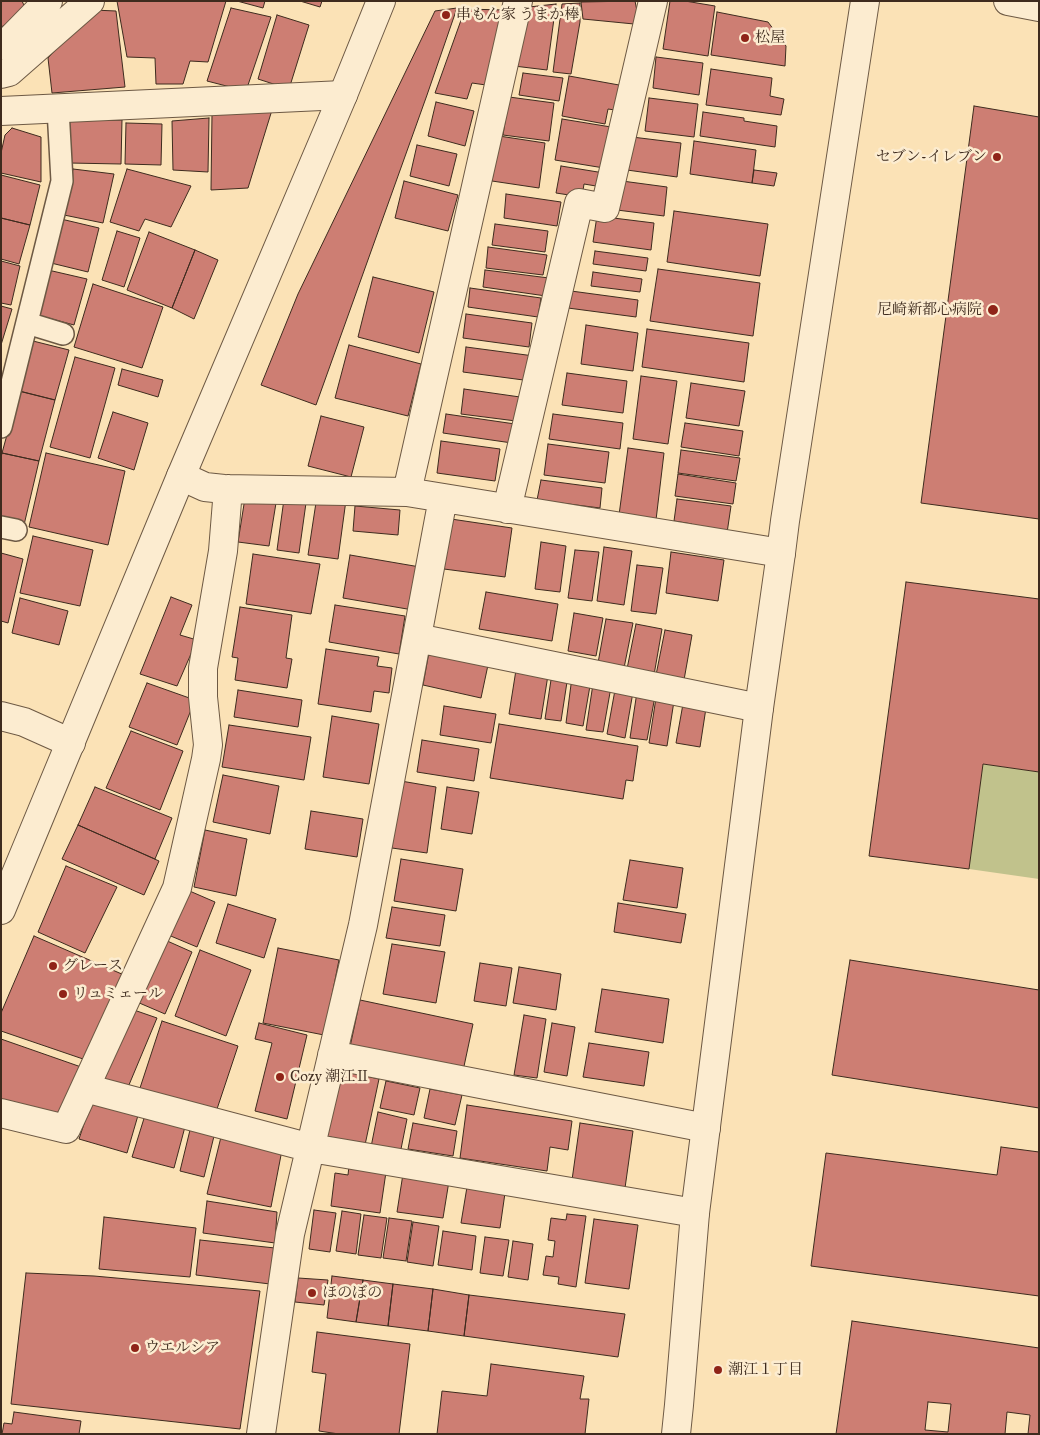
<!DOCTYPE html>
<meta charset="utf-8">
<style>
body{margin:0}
#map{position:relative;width:1040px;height:1435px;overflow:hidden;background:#fbe2b6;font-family:"IM FELL Great Primer",serif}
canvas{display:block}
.frame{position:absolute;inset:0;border:2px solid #3e2b1e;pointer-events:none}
</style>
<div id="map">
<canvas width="1040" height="1435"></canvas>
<div class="frame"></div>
</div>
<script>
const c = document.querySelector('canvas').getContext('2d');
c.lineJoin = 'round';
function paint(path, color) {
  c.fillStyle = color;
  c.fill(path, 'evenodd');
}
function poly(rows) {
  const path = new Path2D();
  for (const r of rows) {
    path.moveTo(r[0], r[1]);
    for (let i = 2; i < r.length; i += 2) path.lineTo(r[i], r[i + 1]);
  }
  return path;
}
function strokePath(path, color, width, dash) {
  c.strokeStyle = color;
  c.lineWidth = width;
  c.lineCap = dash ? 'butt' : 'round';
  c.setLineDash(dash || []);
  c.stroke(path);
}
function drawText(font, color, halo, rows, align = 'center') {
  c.font = font + ' "IM FELL Great Primer","Noto Serif JP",serif';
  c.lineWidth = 5;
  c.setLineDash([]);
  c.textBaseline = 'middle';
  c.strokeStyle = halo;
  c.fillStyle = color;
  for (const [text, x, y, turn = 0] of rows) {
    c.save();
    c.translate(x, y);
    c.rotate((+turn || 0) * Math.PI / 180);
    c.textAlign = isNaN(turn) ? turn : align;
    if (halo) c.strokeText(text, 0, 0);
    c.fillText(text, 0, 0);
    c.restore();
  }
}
paint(poly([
 [983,764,1039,772,1039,879,969,869]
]), '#c1c28c');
const building = poly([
 [1,1,22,1,28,14,1,27,1,1],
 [117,1,226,1,208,62,190,61,183,84,156,84,155,58,127,57,117,1],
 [237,1,265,1,263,8,237,1],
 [300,1,322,1,320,7,300,1],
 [635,1,637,11,634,24,583,19,581,2,635,1],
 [670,1,685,1,715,6,708,56,663,49,670,1],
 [580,3,580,22,571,74,553,72,562,4,580,3],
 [556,4,547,70,514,66,529,7,556,4],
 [231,8,271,17,246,91,207,81,231,8],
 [457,8,427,95,316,405,261,385,298,294,435,11,457,8],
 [465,9,503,10,486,85,472,83,467,99,435,93,465,9],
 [93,10,116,11,125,87,52,93,48,58,93,10],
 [717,12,768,22,786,46,785,66,711,55,717,12],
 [277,15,309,25,289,89,258,79,277,15],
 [656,57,703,63,699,95,653,88,656,57],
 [711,69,772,78,770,96,784,99,781,115,706,105,711,69],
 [523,73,563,78,559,101,519,95,523,73],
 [569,76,619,85,615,110,608,109,605,124,562,116,569,76],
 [509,97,554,103,549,141,503,135,509,97],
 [649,98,698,104,694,137,645,131,649,98],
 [436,102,474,111,465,146,428,136,436,102],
 [974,106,1039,117,1039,519,921,503,974,106],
 [272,110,248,188,211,190,212,114,272,110],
 [703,112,744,118,744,121,777,126,775,147,700,136,703,112],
 [209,118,208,172,173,170,172,121,209,118],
 [562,119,611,127,604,168,555,160,562,119],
 [122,120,121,164,69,163,65,121,122,120],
 [126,123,162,124,161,165,125,164,126,123],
 [12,128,41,137,41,182,1,173,1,153,5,135,12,128],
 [499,136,545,143,539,188,492,181,499,136],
 [632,137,681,143,677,177,627,170,632,137],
 [694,141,756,150,752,183,690,174,694,141],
 [417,145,457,154,449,186,410,176,417,145],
 [561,166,604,173,602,187,584,184,582,197,556,193,561,166],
 [73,169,114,174,103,223,64,215,73,169],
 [127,169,191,186,171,227,145,219,139,231,110,222,127,169],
 [754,170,777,173,774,186,752,183,754,170],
 [1,175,40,185,30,225,1,218,1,175],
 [404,181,458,195,448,231,395,218,404,181],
 [622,181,667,187,664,216,617,210,622,181],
 [506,194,561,202,557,226,504,218,506,194],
 [674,211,768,224,760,276,667,262,674,211],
 [597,216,654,223,651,250,593,242,597,216],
 [1,218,30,225,19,264,1,259,1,218],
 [61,219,99,228,88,272,51,263,61,219],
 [495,224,548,231,545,252,492,245,495,224],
 [117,231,140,238,124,287,102,280,117,231],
 [149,232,195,250,172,308,127,290,149,232],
 [488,247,547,255,543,275,486,268,488,247],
 [195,250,218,260,194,319,172,308,195,250],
 [595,251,648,258,646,271,593,264,595,251],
 [1,261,20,266,11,305,1,303,1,261],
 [658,269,760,283,753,336,650,321,658,269],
 [48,270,87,279,74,325,37,315,48,270],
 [485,270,549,278,546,296,483,287,485,270],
 [593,272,642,279,640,292,591,286,593,272],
 [373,277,434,292,419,353,358,337,373,277],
 [93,284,163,307,142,368,74,347,93,284],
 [470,288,541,298,538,317,468,307,470,288],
 [571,291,638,300,636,317,568,308,571,291],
 [1,306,12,309,1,345,1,306],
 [466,314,532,323,529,347,463,338,466,314],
 [586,325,638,333,633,371,581,364,586,325],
 [647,329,749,343,744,382,642,367,647,329],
 [33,341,69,350,55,400,19,391,33,341],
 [349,345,421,364,408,416,335,398,349,345],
 [466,347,534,356,531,381,463,372,466,347],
 [75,357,115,368,90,458,50,447,75,357],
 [122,369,163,380,158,397,118,385,122,369],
 [567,373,627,381,623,413,562,405,567,373],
 [641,376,677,381,668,444,633,439,641,376],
 [691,383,745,391,739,426,686,418,691,383],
 [464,389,520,397,516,421,461,414,464,389],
 [19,391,55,400,39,461,2,453,19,391],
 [113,412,148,423,134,470,98,458,113,412],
 [446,414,515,424,512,443,443,433,446,414],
 [553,414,623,423,620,449,549,439,553,414],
 [321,416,364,427,351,477,308,466,321,416],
 [685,423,743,431,739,456,681,447,685,423],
 [441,441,500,449,495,481,437,473,441,441],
 [548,444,609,452,605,483,544,475,548,444],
 [628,448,664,453,656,520,619,515,628,448],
 [681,450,740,458,736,481,678,473,681,450],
 [2,453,39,461,24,525,1,519,1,458,2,453],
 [46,453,125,471,108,545,29,527,46,453],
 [678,474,736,483,733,504,675,496,678,474],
 [541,480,602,488,600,508,537,500,541,480],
 [317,496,346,500,338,559,308,555,317,496],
 [245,498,276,503,269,546,238,542,245,498],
 [284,499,306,503,299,553,277,550,284,499],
 [677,499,731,506,727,533,691,528,692,524,674,521,677,499],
 [355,506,400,510,398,535,353,531,355,506],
 [451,519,512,528,505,577,444,569,451,519],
 [33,536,93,550,80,606,20,593,33,536],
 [541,542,566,546,560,592,535,589,541,542],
 [604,547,632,551,624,605,597,601,604,547],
 [575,550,599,552,592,601,568,598,575,550],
 [671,552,724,560,718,601,666,593,671,552],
 [1,553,23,559,8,623,1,621,1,553],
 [253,554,320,564,311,614,246,604,253,554],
 [350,555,420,567,413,610,343,598,350,555],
 [637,565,663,568,656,614,631,611,637,565],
 [906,582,1039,599,1039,772,983,764,969,869,869,856,906,582],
 [486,592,558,604,552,641,479,629,486,592],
 [171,597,192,605,180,635,197,640,177,686,140,674,171,597],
 [20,598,68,611,59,645,12,633,20,598],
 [335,605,405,616,399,654,329,642,335,605],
 [240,607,292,615,286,658,292,659,287,688,235,680,238,658,232,657,240,607],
 [574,613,603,618,596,656,568,651,574,613],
 [606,619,633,623,624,668,598,663,606,619],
 [636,624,662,629,654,675,627,669,636,624],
 [665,630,692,635,684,680,656,675,665,630],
 [326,649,379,657,377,666,392,668,389,693,374,691,371,712,318,704,326,649],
 [429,652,488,665,481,698,423,685,429,652],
 [516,670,548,675,541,719,509,714,516,670],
 [572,677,591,680,583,726,566,723,572,677],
 [551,680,567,682,561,721,545,719,551,680],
 [147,683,195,700,177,745,129,727,147,683],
 [593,684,611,687,603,732,586,730,593,684],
 [238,690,302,700,298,727,234,717,238,690],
 [615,690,633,692,625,738,607,734,615,690],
 [637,692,655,696,647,740,630,738,637,692],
 [656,698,674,701,667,746,649,743,656,698],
 [683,704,706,708,700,747,676,743,683,704],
 [444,706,496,714,491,743,440,735,444,706],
 [332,716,379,724,369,784,323,777,332,716],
 [499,724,638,746,633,781,626,780,623,799,490,778,499,724],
 [229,725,311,737,304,780,222,767,229,725],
 [131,731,183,751,160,810,106,788,131,731],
 [422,740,479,749,474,781,417,772,422,740],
 [223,775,279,786,270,834,213,822,223,775],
 [395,780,436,787,427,853,385,847,395,780],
 [95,787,172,818,155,859,78,825,95,787],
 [447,787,479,792,472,834,441,829,447,787],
 [311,811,363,819,357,857,305,849,311,811],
 [78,825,159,861,144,895,62,859,78,825],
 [205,830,247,839,236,896,194,887,205,830],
 [401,859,463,869,456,911,394,901,401,859],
 [630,860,683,868,677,908,623,900,630,860],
 [66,866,117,887,85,953,38,932,66,866],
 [185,889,215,902,197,947,166,934,185,889],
 [618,903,686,914,681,943,614,932,618,903],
 [228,904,276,919,264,958,216,943,228,904],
 [392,907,445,915,440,946,386,938,392,907],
 [34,936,124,975,86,1060,1,1031,1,1013,34,936],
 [165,940,192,952,165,1014,137,1002,165,940],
 [392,944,445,952,436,1003,383,994,392,944],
 [278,948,339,960,324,1035,263,1023,278,948],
 [200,950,251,970,226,1036,175,1016,200,950],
 [850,960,1039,990,1039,1108,832,1075,850,960],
 [480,963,512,968,506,1006,474,1001,480,963],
 [519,967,561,974,556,1010,513,1003,519,967],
 [602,989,669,999,663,1043,595,1032,602,989],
 [360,1000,473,1024,463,1071,350,1047,360,1000],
 [131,1009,157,1018,126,1092,96,1081,131,1009],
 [524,1015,546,1019,537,1078,514,1075,524,1015],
 [162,1021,238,1046,215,1115,139,1091,162,1021],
 [259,1023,307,1035,287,1119,255,1111,272,1043,255,1039,259,1023],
 [552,1023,575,1027,567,1076,544,1072,552,1023],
 [1,1039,84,1068,59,1120,1,1104,1,1039],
 [589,1043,649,1052,644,1086,583,1077,589,1043],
 [340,1070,379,1079,365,1145,326,1136,340,1070],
 [386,1081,420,1088,414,1115,380,1108,386,1081],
 [430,1089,462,1095,455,1125,424,1118,430,1089],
 [92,1100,139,1112,127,1153,79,1139,92,1100],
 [467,1105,572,1121,568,1150,550,1147,547,1171,460,1158,467,1105],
 [146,1112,186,1123,174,1168,132,1157,146,1112],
 [378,1112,407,1119,400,1154,371,1147,378,1112],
 [413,1123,457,1131,453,1156,408,1149,413,1123],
 [580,1123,633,1131,625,1188,572,1180,580,1123],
 [191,1126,215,1132,204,1177,180,1171,191,1126],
 [221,1137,282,1150,271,1207,207,1194,221,1137],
 [1001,1147,1039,1152,1039,1296,811,1266,826,1153,997,1175,1001,1147],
 [349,1166,386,1172,380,1213,331,1206,335,1173,348,1175,349,1166],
 [403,1174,449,1181,443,1218,397,1212,403,1174],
 [467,1187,505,1193,500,1228,461,1223,467,1187],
 [207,1201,277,1212,275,1243,203,1233,207,1201],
 [314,1210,336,1213,330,1252,309,1249,314,1210],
 [342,1211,361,1214,356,1254,336,1251,342,1211],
 [567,1214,586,1216,576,1287,558,1284,559,1277,543,1275,546,1256,553,1257,555,1241,548,1240,551,1218,566,1220,567,1214],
 [364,1215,387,1218,381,1258,358,1255,364,1215],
 [104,1217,196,1228,190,1277,99,1269,104,1217],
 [389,1218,412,1221,406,1261,383,1258,389,1218],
 [594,1219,638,1225,629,1289,585,1283,594,1219],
 [413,1222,439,1226,433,1266,407,1262,413,1222],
 [443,1231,476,1236,472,1270,438,1265,443,1231],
 [485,1237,509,1240,503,1276,480,1273,485,1237],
 [200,1240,275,1248,270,1284,196,1275,200,1240],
 [513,1241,533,1244,528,1280,508,1277,513,1241],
 [26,1273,94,1276,260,1291,240,1429,11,1404,26,1273],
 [332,1276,363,1280,356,1322,327,1318,332,1276],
 [298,1278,328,1280,324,1305,295,1302,298,1278],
 [363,1280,393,1284,388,1326,356,1322,363,1280],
 [393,1284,433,1289,428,1331,388,1326,393,1284],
 [433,1289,469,1295,464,1336,428,1331,433,1289],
 [469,1295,625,1314,618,1357,464,1336,469,1295],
 [852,1321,1039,1348,1039,1434,1028,1434,1030,1415,1007,1412,1005,1434,836,1434,852,1321],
 [928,1402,951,1404,948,1432,925,1430,928,1402],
 [317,1332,410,1344,399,1434,339,1434,319,1431,326,1374,312,1372,317,1332],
 [491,1364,584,1376,580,1399,589,1399,585,1434,437,1434,442,1391,487,1396,491,1364],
 [14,1412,81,1421,79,1434,2,1434,4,1423,12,1424,14,1412]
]);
paint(building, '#cd7e73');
strokePath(building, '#3e2b1e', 1);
const service = poly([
 [27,323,63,334],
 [1,427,62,181,58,109],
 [1,527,16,530]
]);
const pedestrian = poly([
 [1,45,6,44,48,1],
 [1,74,9,72,90,1]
]);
const minor = poly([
 [1,111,343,95],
 [181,476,205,487,224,489,407,492,781,553],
 [407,492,518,1],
 [507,509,579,203,605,208,653,1],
 [417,638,759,708],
 [1,716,24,722,71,743],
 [332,1055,706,1128],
 [85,1088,311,1148,695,1213],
 [1,1113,66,1129,177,888,206,759,208,745,203,697,203,668,223,551,228,489],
 [261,1434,290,1234,363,925,443,498]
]);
const tertiary = poly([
 [1008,1,1039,7],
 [1,910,181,476,343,95,381,1],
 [676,1434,679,1405,695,1213,759,708,781,553,785,521,865,1]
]);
strokePath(service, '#6d5944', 24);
strokePath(pedestrian, '#6d5944', 30);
strokePath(minor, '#6d5944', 30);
strokePath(tertiary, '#6d5944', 30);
strokePath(service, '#fcecd0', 21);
strokePath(pedestrian, '#fcecd0', 28);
strokePath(minor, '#fcecd0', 28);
strokePath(tertiary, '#fcecd0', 28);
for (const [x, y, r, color] of [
 [446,15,5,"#8f2418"],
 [745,38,5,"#8f2418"],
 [997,157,5,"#8f2418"],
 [993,310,6,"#8f2418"],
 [53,966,5,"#8f2418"],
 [63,994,5,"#8f2418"],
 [280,1077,5,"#8f2418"],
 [312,1293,5,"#8f2418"],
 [135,1348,5,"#8f2418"],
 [718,1370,5,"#8f2418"]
]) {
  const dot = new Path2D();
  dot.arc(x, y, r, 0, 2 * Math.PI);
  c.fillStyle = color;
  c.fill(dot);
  strokePath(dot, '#fcecd0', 2);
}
drawText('15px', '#3e2b1e', '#fcecd0', [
 ["串もん家 うまか棒",456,15],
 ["松屋",755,38],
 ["セブン-イレブン",987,157,"right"],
 ["尼崎新都心病院",982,310,"right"],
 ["グレース",63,966],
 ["リュミェール",73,994],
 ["Cozy 潮江Ⅱ",290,1077],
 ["ほのぼの",322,1293],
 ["ウエルシア",145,1348],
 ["潮江１丁目",728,1370]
], 'left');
</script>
